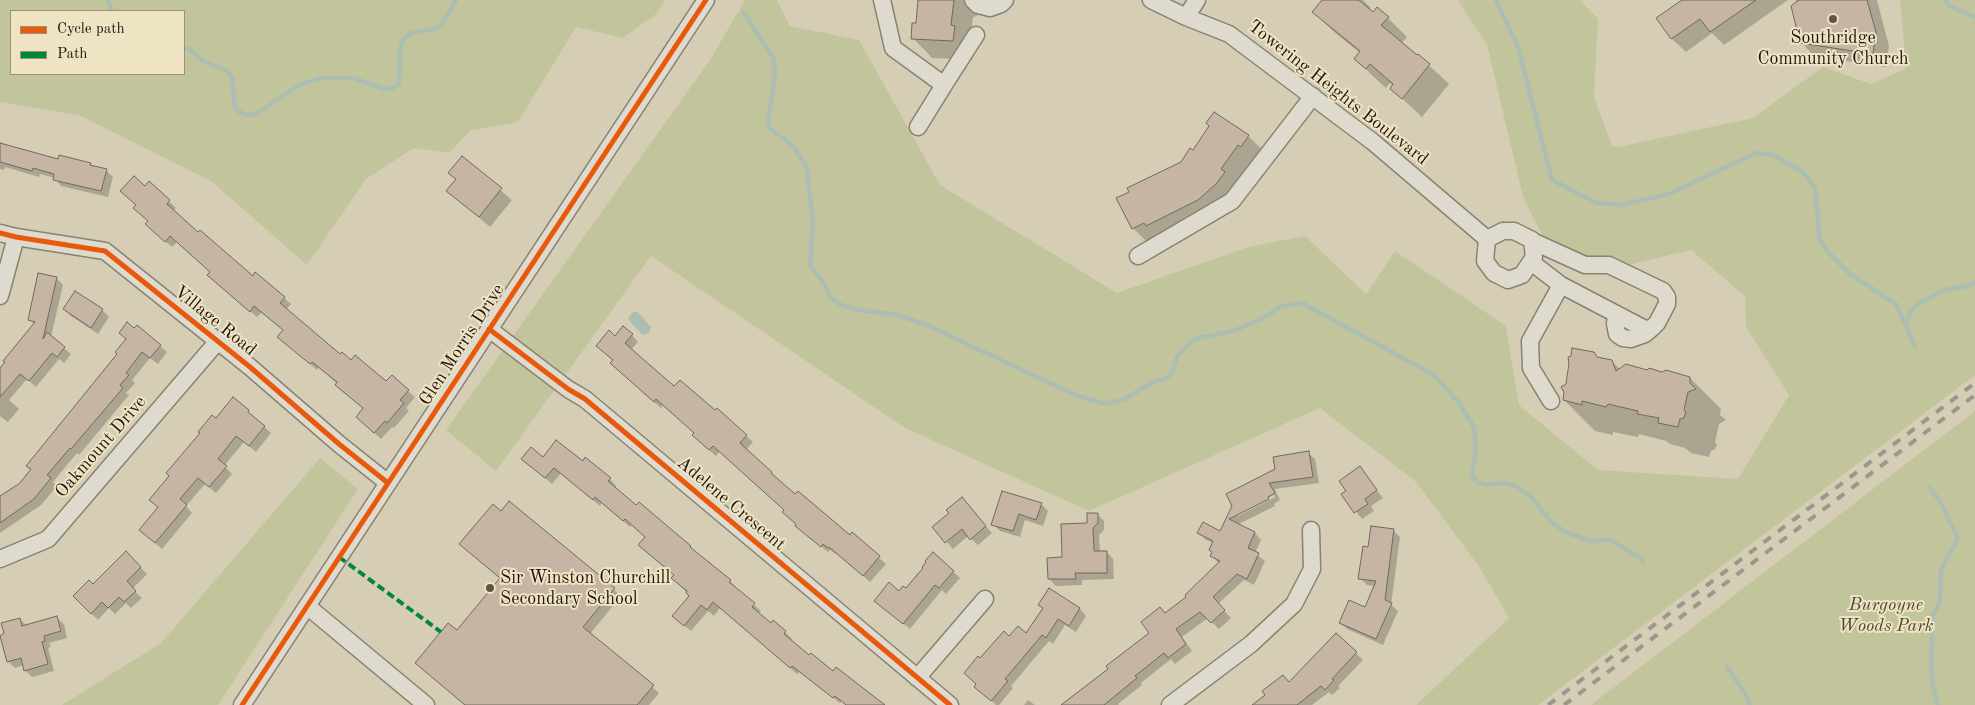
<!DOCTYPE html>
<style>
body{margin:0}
#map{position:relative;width:1975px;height:705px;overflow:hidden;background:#d6ceb4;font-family:"Old Standard TT",serif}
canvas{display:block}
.legend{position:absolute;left:10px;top:10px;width:175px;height:65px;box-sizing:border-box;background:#eee4c4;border:1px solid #9c907b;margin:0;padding:6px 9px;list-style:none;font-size:15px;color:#21130e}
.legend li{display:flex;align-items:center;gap:10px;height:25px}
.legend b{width:25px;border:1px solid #9c907b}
</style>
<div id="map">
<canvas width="1975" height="705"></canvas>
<ul class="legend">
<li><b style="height:6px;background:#e8590c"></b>Cycle path</li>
<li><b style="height:6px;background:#00873e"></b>Path</li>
</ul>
</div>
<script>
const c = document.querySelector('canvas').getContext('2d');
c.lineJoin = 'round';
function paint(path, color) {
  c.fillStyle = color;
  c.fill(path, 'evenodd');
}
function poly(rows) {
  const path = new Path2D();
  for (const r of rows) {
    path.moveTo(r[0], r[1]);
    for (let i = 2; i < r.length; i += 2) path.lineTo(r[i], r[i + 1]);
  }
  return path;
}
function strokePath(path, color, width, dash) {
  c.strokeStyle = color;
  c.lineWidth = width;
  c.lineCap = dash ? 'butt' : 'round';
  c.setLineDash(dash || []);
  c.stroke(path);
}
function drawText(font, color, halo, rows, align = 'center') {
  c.font = font + ' "Old Standard TT",serif';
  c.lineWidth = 4;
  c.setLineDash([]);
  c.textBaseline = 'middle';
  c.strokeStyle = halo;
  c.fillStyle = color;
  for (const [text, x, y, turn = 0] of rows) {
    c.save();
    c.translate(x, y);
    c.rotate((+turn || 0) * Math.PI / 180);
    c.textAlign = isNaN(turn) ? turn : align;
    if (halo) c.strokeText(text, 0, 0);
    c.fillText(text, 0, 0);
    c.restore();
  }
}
paint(poly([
 [0,0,665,0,655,15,623,38,576,27,518,122,471,130,449,153,414,148,366,179,307,265,211,181,79,115,0,102],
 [11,11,184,11,184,74,11,74],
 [745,0,777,0,790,26,859,40,940,185,1117,293,1248,247,1305,236,1366,294,1395,251,1506,326,1519,405,1598,470,1738,479,1789,395,1746,327,1745,296,1691,250,1595,273,1548,247,1523,197,1487,45,1458,0,1580,0,1598,19,1594,97,1612,146,1618,147,1753,118,1823,67,1871,84,1906,69,1900,0,1975,0,1975,375,1538,705,1416,705,1509,618,1478,565,1416,482,1320,408,1089,511,905,428,651,256,496,471,446,430,710,60],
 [1975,411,1975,705,1591,705,1600,698],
 [320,458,358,489,218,705,62,705,161,643]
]), '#c2c59c');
paint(poly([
 [633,312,638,312,651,327,649,333,643,335,632,324,628,318]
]), '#abbeb1');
paint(poly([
 [919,0,977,0,977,16,973,17,970,42,974,46,972,60,932,58,913,38,918,24],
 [1323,0,1363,0,1371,8,1369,10,1373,13,1388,18,1407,37,1401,44,1417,57,1419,56,1449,84,1422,117,1391,88,1394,86,1390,83,1386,88,1375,78,1355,59,1360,53,1333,31,1314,12],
 [1685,0,1788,0,1724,45,1712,33,1686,52,1672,39,1658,19],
 [1795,0,1877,0,1889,46,1886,67,1814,56,1801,42,1797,3],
 [1248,136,1268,155,1236,202,1217,219,1167,245,1153,248,1133,228,1182,163,1193,152],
 [0,145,59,160,60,157,91,164,94,167,106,170,113,177,108,197,61,186,55,178,40,174,39,177,5,167,4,170,0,169],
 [462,158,512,200,490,227,448,191,457,180,450,173],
 [149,183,176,208,173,211,198,234,253,278,284,298,291,304,286,310,340,355,386,383,408,391,415,397,406,408,409,411,394,428,392,427,381,439,364,424,364,409,319,367,317,370,285,343,284,330,262,312,257,317,216,282,212,272,177,242,172,247,153,231,149,221,145,188],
 [57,279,63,285,51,337,71,354,64,363,59,359,36,387,27,379,9,400,19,409,8,422,0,416,0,370,34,324,29,319],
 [75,292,102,310,109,317,98,334,71,316,64,309],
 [632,335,638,342,631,350,674,388,715,412,717,409,753,442,746,450,771,473,778,479,777,480,850,536,852,534,886,564,870,582,837,553,836,554,830,550,828,552,804,532,786,510,720,451,716,456,700,442,695,433,663,405,661,408,618,370,614,361,604,352,615,338],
 [160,346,167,352,158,364,150,358,132,380,135,383,126,393,129,395,79,455,77,453,53,482,57,486,41,505,0,533,0,498,20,483,118,354],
 [1598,359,1611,361,1620,369,1647,371,1690,378,1721,409,1720,415,1726,420,1719,424,1715,442,1717,445,1715,449,1711,451,1709,457,1691,453,1685,448,1670,444,1666,441,1639,434,1638,437,1613,432,1613,435,1595,431,1564,400],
 [233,399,271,433,256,452,244,442,224,466,232,474,216,493,205,484,186,506,192,513,162,549,147,536,159,508,151,500],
 [1308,453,1315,459,1319,483,1275,489,1280,500,1274,504,1275,506,1237,525,1255,533,1261,540,1255,553,1265,561,1254,585,1244,580,1218,604,1231,618,1219,629,1208,618,1182,637,1192,651,1175,664,1171,659,1141,683,1142,685,1118,704,1119,705,1074,705,1151,633,1165,614,1188,597,1219,564,1212,556,1213,543,1206,540,1199,533,1221,532,1233,506],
 [1274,495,1275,497,1238,516,1238,513],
 [523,459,583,462,610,479,616,486,614,488,636,507,690,547,730,581,736,587,735,588,761,611,758,614,771,625,773,622,785,632,792,639,790,641,809,657,882,705,846,705,842,701,840,703,800,671,797,674,720,608,714,616,708,611,691,631,680,622,690,596,673,578,675,575,646,537,632,525,630,527,602,503,600,506,561,473,552,484],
 [1359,467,1383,498,1371,506,1374,511,1362,519,1343,495,1347,491],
 [962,498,992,533,978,545,968,536,953,549,934,527,950,513],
 [510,502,621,596,590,634,659,693,649,705,466,705,457,632,501,579,501,513],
 [1041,504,1048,511,1043,526,1025,520,1020,537,1000,531,993,524],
 [1097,514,1104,521,1104,530,1099,535,1100,552,1107,552,1113,559,1114,579,1082,580,1082,585,1056,586,1049,579],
 [1393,530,1400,537,1391,605,1398,611,1383,645,1347,629,1341,623,1366,608,1375,586,1367,585,1360,578,1370,548],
 [126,553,147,574,132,589,142,598,131,608,126,603,115,614,109,608,98,620,74,596,93,586],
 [933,554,960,578,946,594,942,590,910,629,883,607,900,592,906,590,925,568],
 [1050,590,1080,609,1086,616,1076,632,1065,625,1053,644,1049,641,1011,686,1013,688,999,705,996,705,982,693,978,684,981,660,1009,638,1026,635,1044,609,1040,605],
 [57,618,64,624,67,638,49,643,51,647,48,648,54,671,32,677,25,670,24,665,15,668,8,661,20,619,27,626],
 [1336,634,1363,660,1338,686,1340,688,1332,695,1329,692,1312,705,1254,705,1290,683],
 [1028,700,1035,705,1024,705]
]), '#0003');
strokePath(poly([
 [108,0,112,11],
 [1496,0,1518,47,1552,180,1597,203,1621,205,1669,194,1756,153,1773,155,1803,172,1815,188,1820,240,1830,254,1850,274,1896,304,1915,346],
 [1945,0,1949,6,1975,17],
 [744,13,774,59,775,74,768,123,771,129,794,147,807,168,813,224,810,265,825,285,830,297,841,305,854,309,897,315,927,325,1075,395,1106,404,1125,399,1151,383,1166,378,1172,373,1178,355,1194,339,1233,331,1260,320,1282,306,1302,303,1434,375,1459,403,1474,427,1476,448,1472,476,1478,483,1487,485,1504,483,1516,486,1530,496,1552,522,1565,532,1591,541,1610,540,1639,557,1643,561],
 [184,48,188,48,203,61,228,71,232,77,235,109,245,115,256,114,299,85,321,78,353,78,385,89,393,88,399,83,400,50,403,40,411,33,434,29,442,24,456,0],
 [1906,325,1910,312,1916,305,1944,290,1967,286,1975,283],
 [1930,488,1941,503,1958,538,1941,570,1940,601,1933,616,1931,662,1933,685,1938,705],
 [1727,667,1746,695,1750,705]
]), '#abbeb1', 4.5);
const building = poly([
 [918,0,954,0,951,25,955,26,953,41,911,39,912,23,916,23,918,0],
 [1322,0,1359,0,1373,12,1377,7,1389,17,1381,25,1417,55,1418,54,1430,64,1402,99,1390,89,1393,84,1370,64,1366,69,1354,59,1360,51,1312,12,1322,0],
 [1682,0,1756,0,1710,32,1700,19,1671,39,1656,18,1682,0],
 [1799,0,1867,0,1876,32,1873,54,1800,43,1791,6,1799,0],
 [1214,112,1249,135,1241,147,1238,145,1221,169,1225,172,1217,183,1198,200,1146,226,1144,223,1132,229,1116,198,1129,192,1127,188,1181,162,1190,148,1193,150,1209,126,1206,123,1214,112],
 [0,143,58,159,59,155,91,163,90,165,107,169,101,191,53,180,54,174,33,168,32,171,0,162,0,143],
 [462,156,502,188,479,217,446,191,456,179,448,173,462,156],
 [134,176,145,186,149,181,170,200,167,204,198,232,200,230,253,276,255,272,285,297,280,303,340,354,342,352,351,360,355,355,386,381,392,375,409,390,400,400,404,403,387,423,385,421,374,433,356,417,363,408,335,385,337,382,312,362,310,364,277,337,283,330,254,306,250,312,207,275,210,272,170,236,165,242,145,224,148,221,133,208,136,205,120,191,134,176],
 [38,273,57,277,43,339,47,332,65,347,57,357,52,353,29,381,20,374,0,397,0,368,5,362,3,361,35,322,28,320,38,273],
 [75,291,103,309,91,328,63,309,75,291],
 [127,322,134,328,137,325,161,345,150,358,142,352,126,373,129,375,120,385,123,388,71,449,70,448,47,475,51,478,34,499,0,523,0,496,20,483,31,469,26,466,117,354,115,352,126,339,119,333,127,322],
 [623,326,633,334,625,343,636,353,674,386,680,380,715,410,717,408,747,435,740,443,772,472,771,473,795,494,798,491,850,535,852,532,880,556,863,576,829,547,828,548,823,544,821,547,795,526,796,524,782,512,784,510,713,446,709,450,692,435,694,433,656,399,654,402,610,363,613,360,596,346,609,330,615,336,623,326],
 [1572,348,1594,352,1597,357,1612,360,1616,371,1626,364,1647,370,1649,368,1662,372,1666,370,1690,377,1690,383,1696,389,1688,392,1684,410,1686,412,1684,418,1680,419,1678,427,1658,423,1659,418,1637,414,1638,411,1608,404,1606,407,1582,401,1582,405,1563,400,1564,392,1561,387,1566,384,1569,363,1568,357,1571,356,1572,348],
 [233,397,249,410,248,412,265,426,249,446,236,436,218,459,227,466,209,487,198,478,180,499,187,505,155,543,139,530,158,507,149,500,169,476,166,473,200,433,198,432,212,415,216,418,233,397],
 [556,440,583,461,585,457,611,478,608,481,636,505,639,502,691,546,690,547,731,580,729,582,755,603,752,607,771,623,773,620,786,631,784,634,809,655,811,653,833,671,836,667,885,705,846,705,835,696,833,698,792,666,790,668,713,602,707,610,701,605,684,626,672,616,689,596,686,593,687,591,671,578,674,575,638,545,645,537,625,519,623,521,595,497,593,500,554,468,545,478,521,459,531,447,543,457,556,440],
 [1309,451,1313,477,1269,483,1275,493,1268,497,1269,499,1229,519,1255,532,1248,548,1259,553,1247,579,1237,574,1213,597,1225,610,1211,623,1200,612,1176,629,1186,644,1168,658,1164,653,1135,676,1137,678,1104,705,1061,705,1108,669,1106,666,1149,633,1141,622,1160,607,1165,613,1186,597,1185,595,1220,561,1210,556,1212,552,1209,550,1213,541,1197,533,1203,522,1220,531,1232,506,1226,494,1275,469,1273,457,1309,451],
 [1360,466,1377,490,1365,499,1368,504,1354,513,1341,494,1346,491,1339,481,1360,466],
 [1002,491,1042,503,1036,520,1019,514,1013,531,991,525,1002,491],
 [962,497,986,526,970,540,962,529,945,543,932,527,949,513,946,510,962,497],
 [509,501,615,588,583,627,654,685,637,705,465,705,415,663,448,623,457,630,500,578,459,544,493,504,501,511,509,501],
 [1087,513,1098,513,1098,523,1093,528,1094,551,1107,551,1107,573,1075,573,1076,579,1048,579,1047,558,1062,557,1061,524,1087,523,1087,513],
 [1371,526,1394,529,1385,600,1392,603,1376,639,1339,623,1349,600,1365,607,1376,581,1358,579,1363,546,1368,547,1371,526],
 [126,551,141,567,127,581,136,591,124,602,119,597,108,608,102,602,91,614,73,596,89,580,93,584,126,551],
 [933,552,954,571,939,588,935,585,903,624,874,601,889,582,899,591,903,586,906,588,923,568,922,567,926,562,925,561,933,552],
 [1049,588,1080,608,1069,626,1058,619,1046,638,1042,635,1005,679,1008,681,991,701,974,687,976,684,964,673,978,656,980,658,1004,631,1009,636,1018,626,1026,633,1043,608,1038,605,1049,588],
 [57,616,61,631,44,636,45,641,42,642,48,664,24,671,21,658,7,662,0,636,4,633,1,623,20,618,22,626,57,616],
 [1336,633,1357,652,1332,679,1334,680,1325,690,1321,686,1297,705,1252,705,1265,695,1262,691,1283,675,1289,682,1336,633]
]);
paint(building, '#c6b5a4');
strokePath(building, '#6f695c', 1);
const minor = poly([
 [882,0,893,48,944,85,918,127],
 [973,0,978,5,990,8,1001,4,1005,0],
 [1151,0,1186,17,1229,34,1373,142,1487,239],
 [1186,17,1197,0],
 [944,85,976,35],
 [1503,231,1514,231,1532,240,1534,257,1522,275,1508,280,1494,273,1485,261,1487,239,1503,231],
 [0,233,16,237,105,251,250,367,339,444,388,483],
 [1138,256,1232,201,1313,96],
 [1531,262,1561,285,1645,329,1652,328,1657,323,1667,304,1667,297,1663,291,1609,265,1585,265,1532,241],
 [0,296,16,237],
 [1616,314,1615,324,1617,334,1623,338,1631,339,1645,334,1652,328],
 [489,329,568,389,585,399,950,705],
 [1551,401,1531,368,1530,341,1561,285],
 [0,559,48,539,218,341],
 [307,606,426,705],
 [917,678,985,599],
 [242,705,706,0],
 [1170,705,1251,644,1294,604,1312,569,1311,530]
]);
strokePath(minor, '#888273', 19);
strokePath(minor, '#dedbce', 16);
strokePath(poly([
 [1548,705,1975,383],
 [1564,705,1975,395]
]), '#9b978d', 4, [9, 9]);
strokePath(poly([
 [339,557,441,632]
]), '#00873e', 4, [8, 4]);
strokePath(poly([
 [0,233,16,237,105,251,250,367,339,444,388,483],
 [489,329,568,389,585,399,950,705],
 [242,705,706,0]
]), '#e8590c', 5);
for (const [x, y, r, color] of [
 [1833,19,5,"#605448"],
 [490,588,5,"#605448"]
]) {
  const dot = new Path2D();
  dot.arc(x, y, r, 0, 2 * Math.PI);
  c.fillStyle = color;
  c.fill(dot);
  strokePath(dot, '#eee4c4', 2);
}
drawText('18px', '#21130e', '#eee4c4', [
 ["Southridge",1833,38],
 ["Community Church",1833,59],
 ["Sir Winston Churchill",500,578,"left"],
 ["Secondary School",500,599,"left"]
]);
drawText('18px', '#21130e', '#eee4c4', [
 ["Towering Heights Boulevard",1338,93,38],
 ["Village Road",215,321,39],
 ["Glen Morris Drive",462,345,-57],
 ["Oakmount Drive",101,447,-49],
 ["Adelene Crescent",731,504,40]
]);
drawText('italic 18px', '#4c4633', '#eee4c4', [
 ["Burgoyne",1886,605],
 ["Woods Park",1886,626]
]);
</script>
